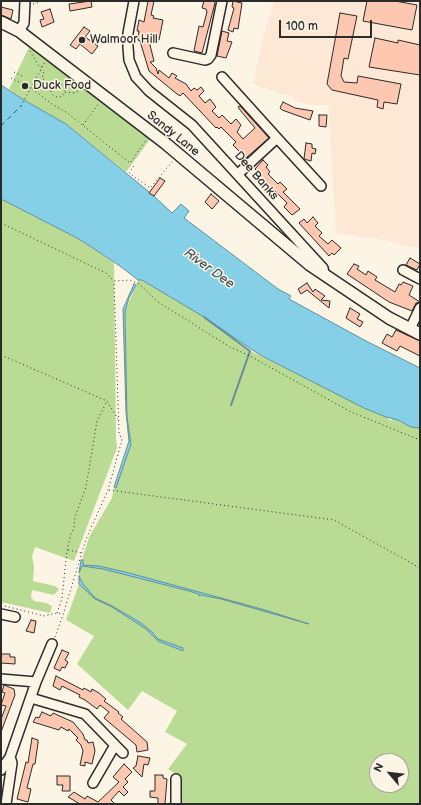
<!DOCTYPE html>
<style>
body{margin:0}
#map{position:relative;width:421px;height:805px;overflow:hidden;background:#fcf5e5;font-family:"Balsamiq Sans",sans-serif}
canvas{display:block}
.frame{position:absolute;inset:0;border:2px solid #2b2b2b;pointer-events:none}
.north{position:absolute;left:369px;top:753px;width:40px;height:40px;box-sizing:border-box;background:#fcf5e5;border:1px solid #a8a49b;border-radius:50%;rotate:298deg;font-size:11px;font-weight:700;line-height:16px;text-align:center;color:#2b2b2b}
.north::after{content:'';display:block;margin:auto;width:14px;height:18px;background:#2b2b2b;clip-path:polygon(50% 0,100% 100%,50% 72%,0 100%)}
.scale{position:absolute;left:279px;top:20px;width:93px;height:18px;box-sizing:border-box;border:2px solid #2b2b2b;border-top:0;padding-left:5px;font-size:12px;line-height:14px;white-space:nowrap;color:#2b2b2b;-webkit-text-stroke:3px #fcf5e5;paint-order:stroke}
</style>
<div id="map">
<canvas width="421" height="805"></canvas>
<div class="frame"></div>
<div class="north">N</div>
<div class="scale">100 m</div>
</div>
<script>
const c = document.querySelector('canvas').getContext('2d');
c.lineJoin = 'round';
function paint(path, color) {
  c.fillStyle = color;
  c.fill(path, 'evenodd');
}
function poly(rows) {
  const path = new Path2D();
  for (const r of rows) {
    if (r.length === 3) {
      path.moveTo(r[0] + r[2], r[1]);
      path.arc(r[0], r[1], r[2], 0, 2 * Math.PI);
      continue;
    }
    path.moveTo(r[0], r[1]);
    for (let i = 2; i < r.length; i += 2) path.lineTo(r[i], r[i + 1]);
  }
  return path;
}
function strokePath(path, color, width, dash) {
  c.strokeStyle = color;
  c.lineWidth = width;
  c.lineCap = dash ? 'butt' : 'round';
  c.setLineDash(dash || []);
  c.stroke(path);
}
function drawText(font, color, halo, rows, align = 'center') {
  c.font = font + ' "Balsamiq Sans",sans-serif';
  c.lineWidth = 3;
  c.setLineDash([]);
  c.textBaseline = 'middle';
  c.strokeStyle = halo;
  c.fillStyle = color;
  for (const [text, x, y, turn = 0] of rows) {
    c.save();
    c.translate(x, y);
    c.rotate((+turn || 0) * Math.PI / 180);
    c.textAlign = isNaN(turn) ? turn : align;
    if (halo) c.strokeText(text, 0, 0);
    c.fillText(text, 0, 0);
    c.restore();
  }
}
paint(poly([
 [274,1,420,1,420,249,370,237,365,238,336,233,328,105,309,105,293,100,294,97,284,94,283,95,253,84,262,41]
]), '#fde8d5');
paint(poly([
 [30,45,151,138,126,172,66,124,24,100,9,89],
 [1,199,79,239,114,263,116,439,117,448,74,561,35,547,32,556,34,567,33,581,55,586,59,589,54,595,32,590,31,597,34,601,46,603,52,606,50,613,1,602],
 [138,280,142,280,204,317,250,351,386,417,391,421,392,419,398,420,411,427,420,428,420,804,179,804,178,775,168,769,187,744,165,732,177,711,142,691,128,710,77,664,94,636,66,620,79,584,79,570,85,550,89,537,112,498,114,487,131,444,127,417,125,312],
 [377,761,401,761,401,785,377,785]
]), '#b9db94');
const water = poly([
 [1,85,24,100,66,124,154,196,172,213,181,204,189,211,184,218,278,289,291,296,289,299,366,341,420,368,420,428,411,427,398,420,386,417,364,408,260,355,204,317,142,280,138,280,120,266,79,239,1,199,1,85],
 [134,284,136,285,129,298,125,312,127,417,131,444,116,488,114,487,129,441,126,412,123,309,134,284],
 [81,560,83,560,83,565,99,566,129,573,265,610,309,624,221,599,201,595,199,596,199,594,189,591,103,569,82,566,79,573,81,560],
 [79,576,83,584,95,598,112,606,141,623,152,632,158,639,183,648,183,651,158,641,146,629,112,607,95,599,79,584,79,576]
]);
paint(water, '#86d0e7');
strokePath(water, '#628e9c', 1);
strokePath(poly([
 [204,317,250,351,231,405]
]), '#628e9c', 2);
strokePath(poly([
 [1,126,21,106]
]), '#42545a', 1, [5, 4]);
const building = poly([
 [91,1,92,7,70,11,69,4,91,1],
 [148,1,154,1,151,15,154,16,153,18,163,20,159,40,151,38,150,45,154,61,150,62,156,68,158,74,159,70,169,78,172,73,177,76,175,78,186,84,191,91,194,88,197,90,201,87,204,91,199,96,205,103,210,99,216,107,212,111,219,118,222,115,231,124,236,119,241,125,237,132,243,139,255,128,240,110,238,107,240,106,269,138,246,158,233,145,236,142,221,127,219,129,217,127,216,128,183,93,180,96,177,94,149,71,140,41,138,40,139,31,137,31,139,20,144,22,148,1],
 [204,1,214,1,215,3,202,53,194,51,199,26,203,27,207,12,206,9,202,8,204,1],
 [233,1,242,3,238,29,234,28,233,32,228,30,234,8,232,7,233,1],
 [367,1,395,1,417,5,412,30,363,21,367,1],
 [1,7,13,10,11,19,1,15,1,7],
 [50,9,54,22,42,27,40,20,44,19,41,12,50,9],
 [340,13,357,16,348,59,344,58,341,76,344,82,357,83,358,76,401,84,397,104,384,102,383,109,377,107,378,100,332,90,327,84,340,13],
 [84,27,90,31,85,37,98,46,92,54,80,44,76,49,70,45,84,27],
 [222,31,229,33,227,41,232,42,226,58,217,56,222,31],
 [375,38,398,43,398,40,420,45,420,75,369,67,375,38],
 [283,102,295,108,313,111,310,120,282,110,280,108,283,102],
 [319,115,327,115,326,127,319,126,319,115],
 [306,143,312,144,312,148,316,149,315,154,312,153,311,161,304,159,306,143],
 [263,160,268,165,266,167,270,172,268,174,278,184,280,182,287,189,283,192,300,209,292,215,284,207,287,203,267,183,264,186,257,179,261,175,255,169,263,160],
 [160,178,165,181,154,196,149,193,160,178],
 [211,194,219,201,212,209,205,202,211,194],
 [313,217,318,223,315,226,322,233,319,236,328,244,332,240,341,248,334,255,332,253,329,256,299,223,304,219,307,223,313,217],
 [410,258,420,264,417,270,406,265,410,258],
 [354,264,359,266,357,269,366,275,368,271,377,277,375,280,395,292,399,284,401,285,403,282,413,286,409,295,420,302,416,303,412,311,389,302,347,274,354,264],
 [307,283,313,292,315,289,325,296,321,300,330,301,329,308,307,290,301,294,298,289,307,283],
 [350,308,360,314,357,319,363,322,360,327,346,318,350,308],
 [396,330,420,341,420,356,400,346,397,351,382,343,387,334,392,337,396,330],
 [31,620,36,621,34,633,26,631,31,620],
 [62,650,69,653,65,660,68,662,65,668,62,667,60,671,54,668,62,650],
 [1,654,10,654,10,657,15,657,15,664,1,663,1,654],
 [56,676,83,690,84,688,91,692,92,689,99,693,106,699,104,701,119,712,118,713,123,717,121,719,147,742,148,750,137,752,136,745,104,718,109,712,100,705,97,709,85,700,79,697,80,695,62,686,60,690,53,686,56,676],
 [4,685,14,689,15,695,1,732,1,719,6,706,1,705,5,693,2,692,4,685],
 [42,712,51,716,53,713,73,722,83,734,85,740,87,740,88,743,93,742,95,751,92,764,85,762,85,766,80,765,83,751,81,745,76,740,78,738,69,729,68,731,61,727,59,730,33,722,36,717,39,718,42,712],
 [32,738,38,740,38,743,35,764,33,764,27,788,31,789,28,802,17,799,26,762,28,763,32,738],
 [138,756,150,758,148,765,144,764,142,777,133,768,136,766,138,756],
 [124,764,132,772,125,779,128,782,123,787,128,792,124,796,119,791,111,800,115,804,80,804,68,797,74,792,85,799,87,796,98,802,119,782,113,777,124,764],
 [155,775,163,775,163,778,167,779,165,804,158,804,158,798,150,797,150,791,155,791,155,775],
 [57,776,70,776,70,791,62,791,63,785,57,785,57,776]
]);
paint(building, '#fec8b0');
strokePath(building, '#2b2b2b', 1);
const minor = poly([
 [134,1,128,33,128,47,129,60,136,77,149,91,192,125,323,268,324,274],
 [19,31,24,23,25,1],
 [173,53,205,60,208,59,211,55,222,1],
 [222,77,277,138],
 [238,174,277,138,321,186],
 [403,270,420,279],
 [410,329,420,308],
 [1,614,15,617],
 [1,679,36,682],
 [31,698,85,714,115,745,93,783],
 [115,745,123,753],
 [1,770,10,757,36,682,52,644],
 [6,804,12,763,10,757],
 [176,804,176,779]
]);
const major = poly([
 [1,22,19,31,165,143,310,265,389,318,420,334]
]);
strokePath(minor, '#2b2b2b', 12);
strokePath(major, '#2b2b2b', 14);
strokePath(poly([
 [33,4,43,1],
 [30,51,39,66,42,67],
 [40,70,44,73,42,78,51,86],
 [14,72,22,76],
 [11,78,31,88,52,104,66,112,130,163,146,140],
 [58,90,7],
 [65,92,75,93,81,89],
 [21,106,45,62],
 [83,125,99,103],
 [134,166,129,173,150,188,173,161],
 [1,223,106,273,114,281,130,280,139,284,158,302,230,347,250,356,351,412,420,440],
 [1,355,107,401,118,419],
 [109,490,334,520,420,568],
 [68,550,82,553],
 [1,605,44,616,57,613,62,614],
 [57,613,62,598,67,550,71,534,74,528,75,517,86,487,97,421,107,401],
 [55,637,63,615,86,539,108,490,122,440,119,433,114,281]
]), '#2b2b2b', 1, [1, 3]);
strokePath(minor, '#fcf5e5', 9);
strokePath(major, '#fcf5e5', 11);
for (const [x, y, r, color] of [
 [82,40,4,"#2b2b2b"],
 [25,86,4,"#2b2b2b"]
]) {
  const dot = new Path2D();
  dot.arc(x, y, r, 0, 2 * Math.PI);
  c.fillStyle = color;
  c.fill(dot);
  strokePath(dot, '#fcf5e5', 1.5);
}
drawText('12px', '#2b2b2b', '#fcf5e5', [
 ["Walmoor Hill",90,40],
 ["Duck Food",33,86]
], 'left');
drawText('12px', '#2b2b2b', '#fcf5e5', [
 ["Sandy Lane",173,134,39],
 ["Dee Banks",256,176,49]
]);
drawText('italic 13px', '#42545a', '#fcf5e5', [
 ["River Dee",209,269,36]
]);
</script>
